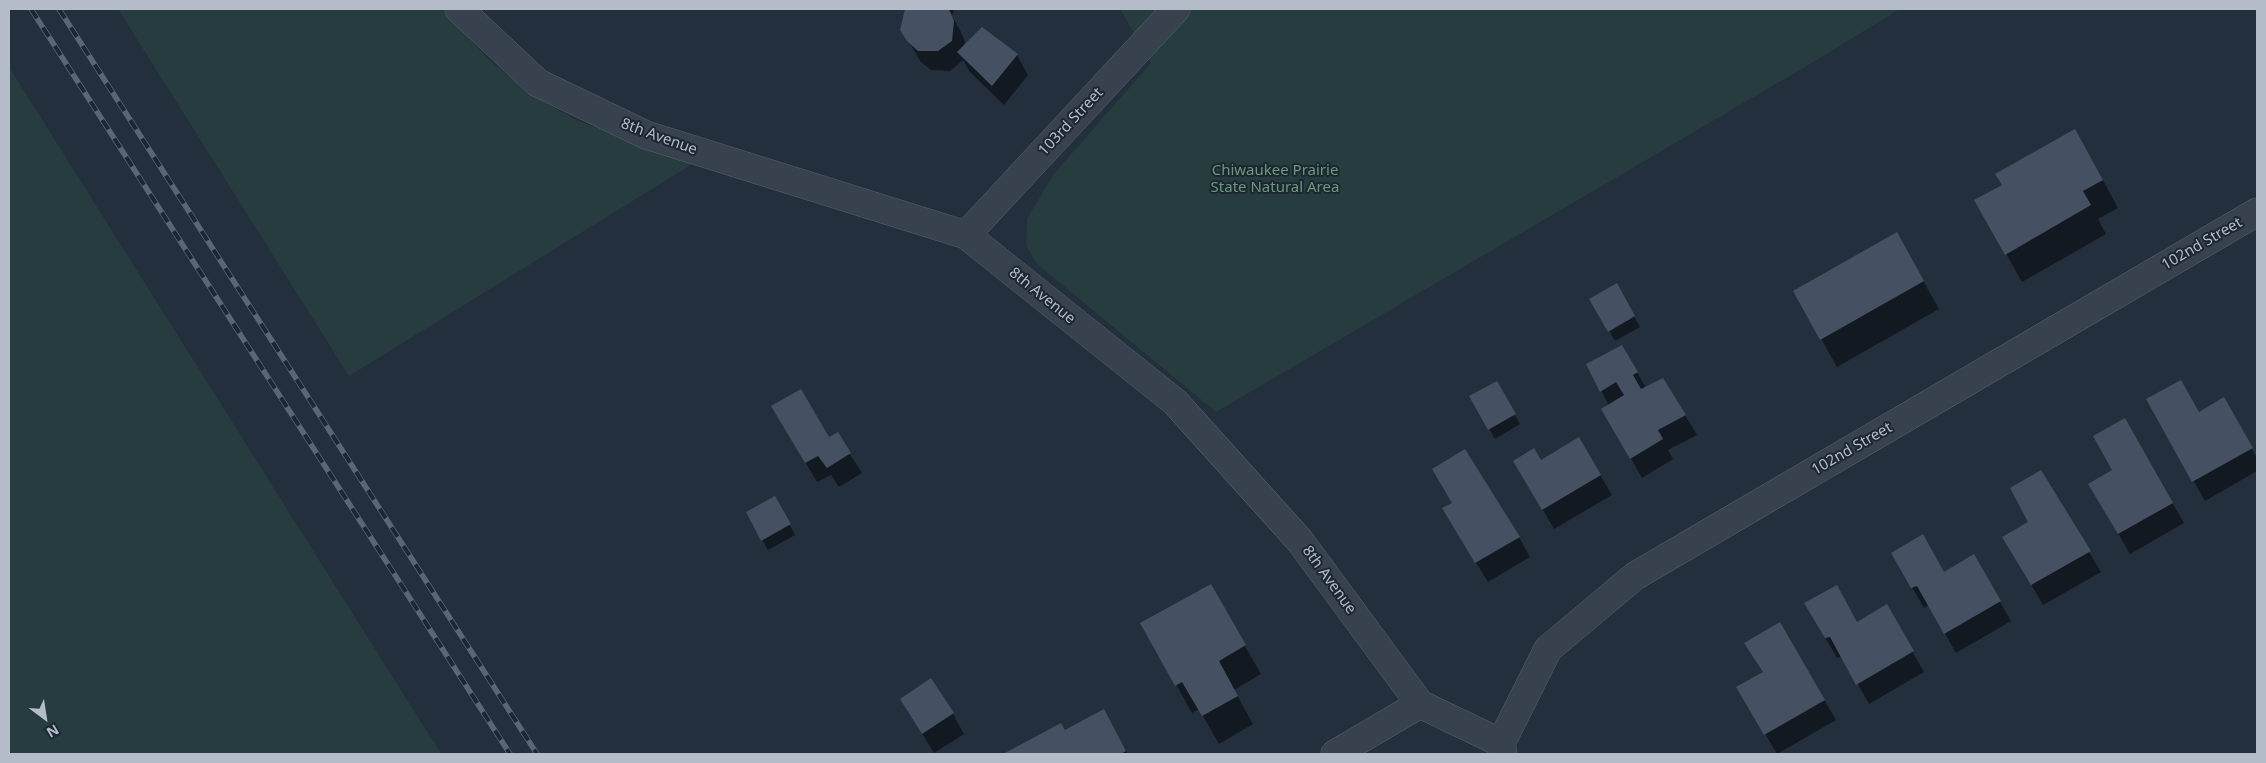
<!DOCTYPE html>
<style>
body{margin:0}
#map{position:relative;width:2266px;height:763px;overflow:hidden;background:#242f3e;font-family:"Noto Sans",sans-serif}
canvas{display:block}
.frame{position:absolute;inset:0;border:10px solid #b4bcc9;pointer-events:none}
.north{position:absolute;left:20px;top:693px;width:50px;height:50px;-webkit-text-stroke:4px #1d2633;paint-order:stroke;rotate:149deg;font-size:14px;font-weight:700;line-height:20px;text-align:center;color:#b4bcc9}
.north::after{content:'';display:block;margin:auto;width:18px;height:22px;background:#b4bcc9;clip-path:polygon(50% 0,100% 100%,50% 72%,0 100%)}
</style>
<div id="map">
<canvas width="2266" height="763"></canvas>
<div class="frame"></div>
<div class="north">N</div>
</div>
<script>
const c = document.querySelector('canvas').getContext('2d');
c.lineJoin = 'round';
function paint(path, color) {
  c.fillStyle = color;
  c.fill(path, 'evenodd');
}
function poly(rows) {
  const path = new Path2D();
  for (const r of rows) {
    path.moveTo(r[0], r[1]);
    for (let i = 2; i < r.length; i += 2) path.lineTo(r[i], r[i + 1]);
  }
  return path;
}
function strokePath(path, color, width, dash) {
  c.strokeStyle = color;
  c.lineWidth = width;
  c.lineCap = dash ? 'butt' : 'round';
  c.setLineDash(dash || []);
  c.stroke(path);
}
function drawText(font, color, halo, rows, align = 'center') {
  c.font = font + ' "Noto Sans",sans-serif';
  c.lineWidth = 4;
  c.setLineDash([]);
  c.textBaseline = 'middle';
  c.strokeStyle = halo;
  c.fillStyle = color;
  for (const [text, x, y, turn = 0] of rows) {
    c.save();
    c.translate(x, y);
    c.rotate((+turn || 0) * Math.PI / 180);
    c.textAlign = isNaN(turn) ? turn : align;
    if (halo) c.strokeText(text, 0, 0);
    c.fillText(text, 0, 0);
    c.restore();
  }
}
paint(poly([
 [118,9,442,9,489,60,535,97,578,121,694,163,349,376],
 [1120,9,1900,9,1810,64,1216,412,1037,264,1026,245,1027,219,1053,175,1151,63],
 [9,67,419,719,442,754,9,754]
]), '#263c3f');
paint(poly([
 [907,9,954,9,952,16,960,30,965,42,964,46,1017,55,1028,75,1004,105,970,72,963,60,950,71,931,70,920,61,902,29,905,10],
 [2091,158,2118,208,2098,219,2106,234,2022,282,1976,201],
 [1912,261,1939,309,1837,367,1794,291],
 [1617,285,1640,327,1615,341,1591,299],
 [1622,346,1646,388,1685,415,1697,435,1668,450,1673,459,1642,478,1603,410,1609,406,1588,364],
 [1496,383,1520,424,1495,439,1471,397],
 [2224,399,2257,458,2257,471,2205,501,2148,400,2198,413],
 [773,407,828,439,837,434,862,473,839,487,831,475,817,482],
 [2124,419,2184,523,2130,554,2101,504,2114,470],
 [1579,439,1612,495,1554,529,1515,461,1540,461],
 [2041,472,2101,572,2043,605,2015,557,2030,522],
 [775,497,795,535,768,550,747,513],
 [1455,529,1519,537,1530,557,1488,582],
 [1893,554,1944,573,1974,556,2011,621,1956,653,1929,605,1924,608],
 [1210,585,1261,674,1234,690,1253,724,1219,744,1199,709,1192,713,1142,624],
 [1806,604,1857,623,1887,606,1924,672,1869,704,1842,656,1837,658],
 [1780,624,1836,720,1777,754,1738,687,1764,673],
 [953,714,964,734,934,753,913,719],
 [1060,724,1064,732,1119,738,1128,754,1005,754]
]), '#0007');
paint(poly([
 [905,9,949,9,954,21,952,41,938,51,918,51,907,41,900,30],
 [982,27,1018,54,992,86,957,52],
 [2075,129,2103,180,2083,191,2091,205,2005,255,1974,200,2002,185,1995,174],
 [1897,232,1924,281,1820,340,1793,291],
 [1617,283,1635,316,1608,332,1589,299],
 [1622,345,1638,372,1633,375,1641,389,1663,378,1686,415,1658,430,1663,439,1630,459,1601,409,1624,395,1616,382,1600,392,1586,364],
 [2181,380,2199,412,2224,397,2253,448,2192,482,2146,399],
 [1497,381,1516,414,1488,430,1469,396],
 [801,389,829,437,838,432,851,453,827,468,818,456,805,463,771,406],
 [2125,418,2173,503,2118,534,2088,484,2112,470,2093,436],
 [1579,437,1601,475,1542,510,1513,461,1534,448,1541,460],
 [1465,449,1520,537,1475,563,1442,508,1452,503,1432,469],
 [2041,470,2091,551,2031,585,2002,537,2028,522,2010,488],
 [775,496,791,524,761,541,746,512],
 [1923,534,1944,572,1974,554,2001,601,1944,634,1917,586,1911,588,1891,553],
 [1211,584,1246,645,1219,661,1238,696,1202,716,1182,682,1175,686,1140,623],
 [1837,585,1857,622,1887,604,1914,651,1856,685,1830,637,1825,638,1804,603],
 [1780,622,1825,700,1764,735,1736,687,1763,672,1744,643],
 [931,678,954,713,922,734,900,699],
 [1104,709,1126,751,1121,754,1003,754,1061,723,1065,730]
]), '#455162');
const minor = poly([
 [459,9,538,83,646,135,966,235,1175,402,1300,541,1420,704,1501,743,1503,754],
 [966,235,1176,9],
 [1501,743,1548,649,1635,576,2257,212],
 [1335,754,1420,704]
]);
strokePath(minor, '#565f6c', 29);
strokePath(minor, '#38414e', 28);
const rail = poly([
 [31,9,510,754],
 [59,9,537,754]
]);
strokePath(rail, '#5a6575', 5.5);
strokePath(rail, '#1d2633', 4, [11]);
drawText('15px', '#b4bcc9', '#1d2633', [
 ["103rd Street",1071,122,-47],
 ["8th Avenue",659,137,20],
 ["102nd Street",2202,244,-30],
 ["8th Avenue",1042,296,39],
 ["102nd Street",1852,449,-30],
 ["8th Avenue",1329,580,54]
]);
drawText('15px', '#6b9a76', '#1d2633', [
 ["Chiwaukee Prairie",1275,171],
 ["State Natural Area",1275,188]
]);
</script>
